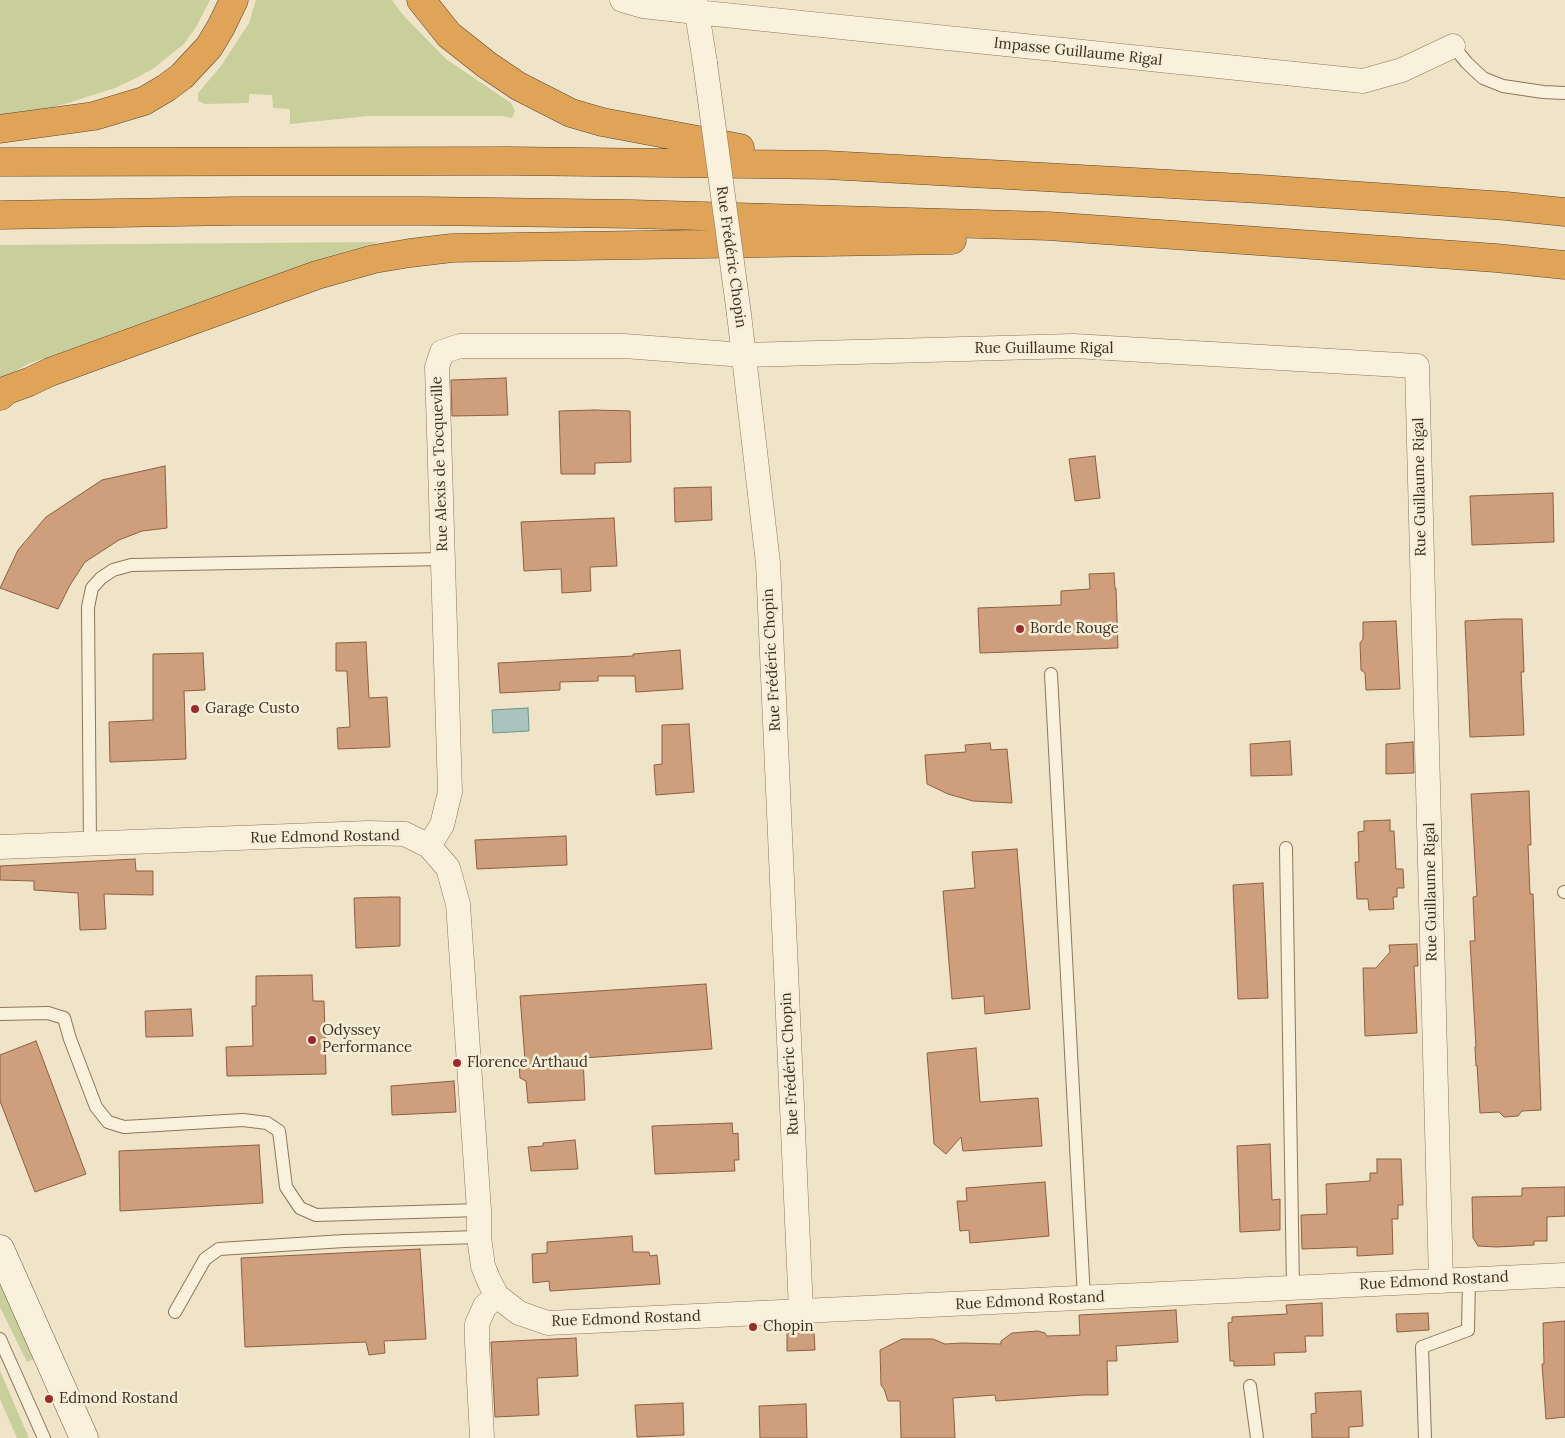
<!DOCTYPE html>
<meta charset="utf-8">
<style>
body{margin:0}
canvas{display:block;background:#f0e4c8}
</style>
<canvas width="1565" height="1438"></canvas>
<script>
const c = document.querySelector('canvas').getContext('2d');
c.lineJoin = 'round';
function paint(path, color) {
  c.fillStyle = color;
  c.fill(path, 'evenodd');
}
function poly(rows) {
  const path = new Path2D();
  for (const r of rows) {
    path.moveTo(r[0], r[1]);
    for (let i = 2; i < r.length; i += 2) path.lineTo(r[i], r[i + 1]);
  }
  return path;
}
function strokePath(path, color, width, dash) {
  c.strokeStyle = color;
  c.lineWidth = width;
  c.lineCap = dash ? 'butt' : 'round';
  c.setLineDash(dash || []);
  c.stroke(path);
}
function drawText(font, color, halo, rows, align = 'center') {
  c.font = font + ' Lora,serif';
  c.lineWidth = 5;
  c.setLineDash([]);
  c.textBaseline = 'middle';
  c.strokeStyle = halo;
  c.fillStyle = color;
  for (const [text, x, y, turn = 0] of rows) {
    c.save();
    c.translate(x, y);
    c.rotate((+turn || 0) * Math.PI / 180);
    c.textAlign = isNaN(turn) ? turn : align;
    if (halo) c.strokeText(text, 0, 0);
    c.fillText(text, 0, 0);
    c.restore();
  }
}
paint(poly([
 [0,0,210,0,196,27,184,44,154,68,136,78,115,88,68,103,46,109,0,116],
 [256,0,392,0,403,15,446,59,511,103,515,111,512,118,502,116,368,116,290,124,290,109,273,108,272,95,249,94,249,103,205,104,198,101,198,93,221,66,249,23],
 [379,242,319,259,28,364,0,380,0,245],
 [0,1277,36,1358,27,1362,0,1307],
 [0,1371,29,1438,17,1438,0,1399]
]), '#c9cf9b');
const water = poly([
 [528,708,529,731,493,733,492,710,528,708]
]);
paint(water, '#a9c4bc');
strokePath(water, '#6f938a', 1);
const building = poly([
 [506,378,508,415,452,416,451,380,506,378],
 [594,410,630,411,631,462,595,463,595,474,561,474,559,411,594,410],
 [1095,456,1100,498,1075,501,1069,459,1095,456],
 [165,466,167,528,142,531,119,540,85,562,70,585,58,609,0,588,18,550,46,517,102,480,165,466],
 [711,487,712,520,675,522,674,488,711,487],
 [1553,493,1554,542,1472,545,1470,496,1553,493],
 [614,518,617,566,590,567,591,591,562,593,561,569,524,571,521,522,614,518],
 [1114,573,1115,588,1116,588,1118,648,980,653,978,608,1061,605,1061,591,1090,589,1089,574,1114,573],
 [1504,619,1522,619,1524,672,1521,672,1524,735,1470,737,1465,621,1504,619],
 [1396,621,1400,689,1366,690,1365,673,1361,670,1360,643,1363,639,1363,622,1396,621],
 [366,642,369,698,387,697,390,747,338,749,337,728,350,727,347,671,336,671,336,643,366,642],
 [680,650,683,689,636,692,635,676,598,676,598,681,560,682,560,690,500,693,498,663,633,656,633,654,680,650],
 [203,653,205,690,184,691,186,759,110,762,109,722,153,720,153,654,203,653],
 [689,724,694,792,656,795,654,765,662,764,662,725,689,724],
 [1290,741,1292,775,1251,776,1250,744,1290,741],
 [1413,742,1414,773,1386,774,1386,744,1413,742],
 [990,743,991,750,1007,749,1012,803,973,801,948,794,927,784,925,755,966,752,965,745,990,743],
 [1529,791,1531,845,1528,845,1530,894,1533,894,1541,1110,1522,1111,1518,1116,1504,1117,1499,1112,1480,1113,1477,1065,1476,1066,1475,1047,1476,1047,1470,941,1475,941,1473,897,1477,896,1471,794,1529,791],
 [1390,820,1390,831,1394,831,1396,869,1403,869,1404,888,1397,888,1397,897,1393,897,1394,909,1369,910,1368,899,1357,899,1355,862,1359,862,1358,832,1364,831,1364,821,1390,820],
 [566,836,567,865,477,869,475,840,566,836],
 [1017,849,1030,1009,985,1014,984,996,952,999,943,891,975,888,972,852,1017,849],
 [135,859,136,871,153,871,153,895,104,894,106,929,80,930,78,893,34,890,34,881,0,880,0,866,135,859],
 [1263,883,1268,998,1238,999,1233,885,1263,883],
 [390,897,400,897,400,946,356,948,354,898,390,897],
 [1417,944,1418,966,1414,966,1417,1033,1365,1036,1363,968,1376,968,1390,952,1389,945,1417,944],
 [312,975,313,1001,324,1001,326,1074,227,1076,226,1047,253,1046,252,1006,256,1006,256,976,312,975],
 [706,984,712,1049,583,1058,585,1100,528,1103,526,1081,520,1078,519,1064,525,1060,520,996,706,984],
 [191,1009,193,1036,146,1037,145,1011,191,1009],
 [36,1041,86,1174,35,1192,0,1101,0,1055,36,1041],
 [976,1048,980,1102,1038,1098,1042,1146,963,1151,961,1137,946,1154,934,1144,927,1053,976,1048],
 [454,1081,456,1112,392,1115,391,1086,454,1081],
 [732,1123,733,1134,738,1133,739,1160,734,1160,735,1171,655,1174,652,1126,732,1123],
 [575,1140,578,1169,531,1171,528,1147,543,1146,543,1143,575,1140],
 [1270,1144,1272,1200,1280,1199,1280,1230,1240,1232,1237,1146,1270,1144],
 [259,1145,263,1203,120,1211,119,1151,259,1145],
 [1377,1159,1401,1159,1403,1205,1398,1205,1398,1219,1392,1219,1393,1254,1357,1256,1357,1247,1302,1249,1301,1215,1327,1214,1326,1184,1370,1181,1370,1173,1377,1173,1377,1159],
 [1045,1182,1049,1236,970,1243,969,1230,960,1231,957,1201,967,1201,966,1188,1045,1182],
 [1565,1187,1565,1216,1547,1217,1547,1241,1534,1241,1534,1245,1497,1247,1478,1246,1473,1238,1472,1197,1522,1196,1522,1188,1565,1187],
 [632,1236,633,1252,649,1252,650,1256,657,1255,660,1284,550,1291,549,1281,533,1283,532,1254,547,1253,547,1242,632,1236],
 [420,1249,426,1339,384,1341,385,1353,369,1355,366,1342,245,1347,241,1258,420,1249],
 [1322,1303,1323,1336,1305,1336,1306,1352,1274,1353,1275,1365,1234,1366,1234,1361,1230,1361,1228,1323,1232,1322,1232,1317,1287,1314,1286,1305,1322,1303],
 [1176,1310,1178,1342,1116,1346,1117,1361,1107,1361,1108,1395,1083,1395,996,1401,995,1395,953,1398,955,1438,901,1438,900,1401,888,1401,884,1389,881,1385,880,1350,902,1339,933,1339,945,1344,962,1343,1001,1344,1001,1341,1012,1333,1038,1331,1045,1333,1047,1336,1080,1335,1079,1315,1176,1310],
 [1428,1313,1429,1330,1397,1332,1396,1314,1428,1313],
 [1565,1321,1565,1417,1546,1419,1542,1364,1544,1364,1543,1323,1565,1321],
 [814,1332,815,1350,787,1351,787,1333,814,1332],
 [576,1338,578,1376,537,1378,539,1415,495,1417,491,1342,576,1338],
 [1361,1391,1363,1426,1349,1427,1349,1438,1312,1438,1311,1414,1316,1413,1315,1393,1361,1391],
 [683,1403,684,1435,637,1437,635,1405,683,1403],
 [806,1404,807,1438,760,1438,759,1406,806,1404]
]);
paint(building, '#cf9f7d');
strokePath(building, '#8d5f41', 1);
const service = poly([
 [1453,46,1467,63,1483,78,1503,86,1543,92,1565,93],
 [1051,674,1084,1298],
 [90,844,88,607,92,588,101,578,113,570,131,565,443,559],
 [1286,848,1293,1288],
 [1564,892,1565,892],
 [0,1014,48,1013,64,1018,70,1039,96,1107,108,1122,124,1127,243,1120,267,1123,279,1131,286,1187,300,1208,316,1215,479,1210],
 [175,1312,205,1259,219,1249,344,1241,479,1237],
 [0,1339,44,1438],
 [1250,1386,1257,1438],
 [1425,1438,1422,1347,1468,1330,1469,1280]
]);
const minor = poly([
 [622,0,643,6,696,12,1363,81,1402,70,1453,46],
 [695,0,705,63],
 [739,314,768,563,801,1311],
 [429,846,442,825,450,792,437,367,442,352,460,346,624,346,744,355,1074,346,1417,366,1441,1281],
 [0,847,369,833,405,834,429,846,448,868,458,904,479,1210,479,1237,483,1266,489,1281,497,1296,519,1313,548,1323,1565,1275],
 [482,1438,477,1342,477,1324,485,1306,497,1296]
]);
const secondary = poly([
 [0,1249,84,1438]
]);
const motorway = poly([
 [421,0,449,35,487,65,518,86,571,113,602,122,740,148],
 [0,129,94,116,144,101,166,88,182,76,209,47,221,27,234,0],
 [0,162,510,161,827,165,1260,189,1506,206,1565,212],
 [0,215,236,211,426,211,632,214,1048,226,1496,258,1565,265],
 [0,396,7,390,29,382,50,372,317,275,374,259,410,253,452,248,952,240]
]);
strokePath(service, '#8d765c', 14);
strokePath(minor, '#8d765c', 25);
strokePath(secondary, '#6f573f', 29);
strokePath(motorway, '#5b4430', 29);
strokePath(service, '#faf1dc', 12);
strokePath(minor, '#faf1dc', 24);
strokePath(secondary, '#faf1dc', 28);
strokePath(motorway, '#e0a458', 28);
const minorBridge = poly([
 [705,63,739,314]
]);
strokePath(minorBridge, '#8d765c', 25, []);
strokePath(minorBridge, '#faf1dc', 24);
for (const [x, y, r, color] of [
 [1020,629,5,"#9e2a2b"],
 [195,709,5,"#9e2a2b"],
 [312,1040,5,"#9e2a2b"],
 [457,1063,5,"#9e2a2b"],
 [753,1327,5,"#9e2a2b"],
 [49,1399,5,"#9e2a2b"]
]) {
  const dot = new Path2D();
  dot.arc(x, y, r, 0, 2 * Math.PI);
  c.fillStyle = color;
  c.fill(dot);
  strokePath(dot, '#f7eed8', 2);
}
drawText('15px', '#3d2e20', '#f7eed8', [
 ["Impasse Guillaume Rigal",1078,52,6],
 ["Rue Frédéric Chopin",731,257,82],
 ["Rue Guillaume Rigal",1044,349],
 ["Rue Alexis de Tocqueville",440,464,-92],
 ["Rue Guillaume Rigal",1420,487,-91],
 ["Rue Frédéric Chopin",772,660,-93],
 ["Rue Edmond Rostand",325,837,-1],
 ["Rue Guillaume Rigal",1431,892,-91],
 ["Rue Frédéric Chopin",790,1064,-93],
 ["Rue Edmond Rostand",1434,1281,-3],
 ["Rue Edmond Rostand",1030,1301,-3],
 ["Rue Edmond Rostand",626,1319,-2]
]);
drawText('15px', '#3d2e20', '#f7eed8', [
 ["Borde Rouge",1030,629],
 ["Garage Custo",205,709],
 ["Odyssey",322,1031],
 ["Performance",322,1048],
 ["Florence Arthaud",467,1063],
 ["Chopin",763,1327],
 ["Edmond Rostand",59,1399]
], 'left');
</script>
